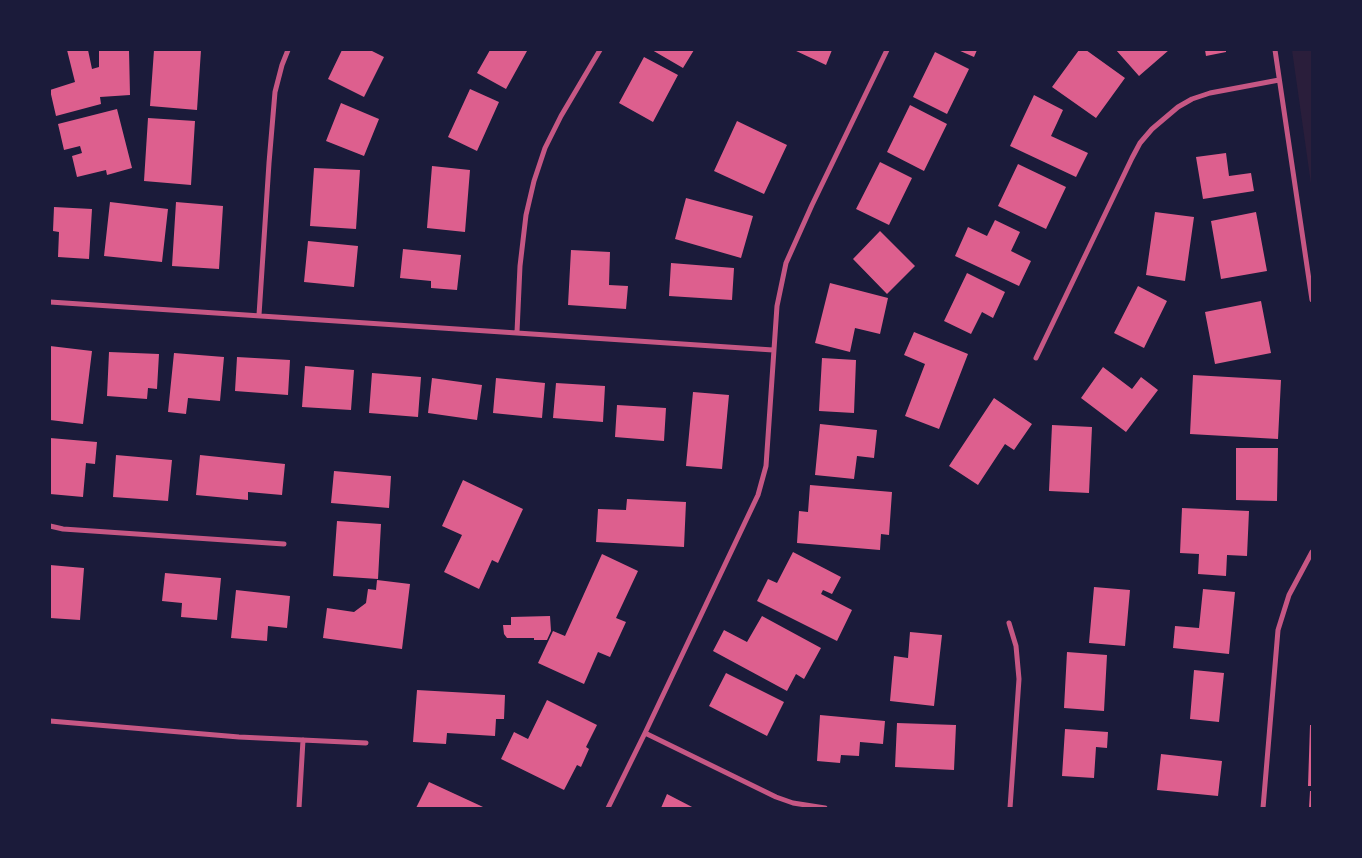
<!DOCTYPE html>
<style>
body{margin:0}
#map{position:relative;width:1362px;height:858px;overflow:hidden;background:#1b1b3a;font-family:"Fira Sans Condensed",sans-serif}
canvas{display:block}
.frame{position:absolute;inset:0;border:51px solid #1b1b3a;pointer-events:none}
</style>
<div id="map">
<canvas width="1362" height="858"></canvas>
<div class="frame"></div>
</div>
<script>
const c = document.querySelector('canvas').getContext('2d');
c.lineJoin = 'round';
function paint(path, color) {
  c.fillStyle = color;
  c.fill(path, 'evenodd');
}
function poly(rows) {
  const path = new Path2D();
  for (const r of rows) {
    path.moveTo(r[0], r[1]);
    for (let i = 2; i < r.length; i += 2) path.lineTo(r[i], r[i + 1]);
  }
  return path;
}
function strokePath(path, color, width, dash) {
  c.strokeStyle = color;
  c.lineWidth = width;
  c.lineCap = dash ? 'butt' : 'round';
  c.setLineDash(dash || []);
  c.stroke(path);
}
paint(poly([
 [1292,50,1312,50,1312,191]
]), '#2a1e3b');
paint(poly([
 [67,50,88,50,92,69,99,67,99,50,129,50,130,95,100,97,101,104,56,116,50,90,75,82],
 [154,50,201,50,197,110,150,106],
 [342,50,370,50,384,57,364,97,328,79],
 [490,50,525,50,527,51,506,89,477,73],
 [652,50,694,50,683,68],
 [794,50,832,50,826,65],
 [958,50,977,50,974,57],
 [1079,50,1086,50,1125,78,1096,118,1052,87],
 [1116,50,1169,50,1139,76],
 [1205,50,1226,50,1226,52,1206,56],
 [935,52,969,69,947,114,913,97],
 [644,57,678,75,653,122,619,103],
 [470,89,499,102,477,151,448,137],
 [1034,95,1063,110,1051,136,1088,153,1076,177,1010,146],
 [341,103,379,119,364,156,326,141],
 [910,105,947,124,924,171,887,152],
 [117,109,132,168,107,175,106,170,77,177,72,156,82,153,80,146,64,150,58,124],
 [148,118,195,121,191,185,144,181],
 [737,121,787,145,764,194,714,171],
 [1226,153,1229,176,1251,173,1254,191,1203,199,1196,157],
 [880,162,912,178,889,225,856,209],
 [1018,164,1066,187,1046,229,998,206],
 [432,166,470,170,465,232,427,228],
 [314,168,360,170,356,229,310,226],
 [686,198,753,216,741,258,675,239],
 [110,202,168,209,162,262,104,256],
 [176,202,223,206,219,269,172,266],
 [54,207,92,209,89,259,58,257,59,232,53,231],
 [1155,212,1194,217,1185,281,1146,275],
 [1256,212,1267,271,1221,279,1211,221],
 [995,220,1020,232,1011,251,1031,261,1019,286,955,256,968,227,987,236],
 [880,231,915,266,887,294,853,259],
 [308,241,358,246,354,287,304,282],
 [403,249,461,255,457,290,431,288,431,281,400,278],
 [571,250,610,252,609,285,628,286,626,309,568,305],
 [671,263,734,268,732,300,669,296],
 [967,273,1005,292,993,318,982,312,971,334,944,321],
 [830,283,888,298,880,334,855,328,850,352,815,343],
 [1138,286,1167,301,1144,348,1114,333],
 [1261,301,1271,353,1215,364,1205,312],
 [914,332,968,354,939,429,905,416,925,364,904,355],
 [50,346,92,351,83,424,50,420],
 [109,352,159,354,157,389,148,388,147,399,107,396],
 [174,353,224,357,220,401,188,398,186,414,168,412],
 [237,357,290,360,288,395,235,391],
 [822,358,856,360,854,413,819,411],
 [305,366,354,370,351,410,302,407],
 [1103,367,1132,389,1141,377,1158,390,1126,432,1081,398],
 [372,373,421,377,418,417,369,413],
 [1193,375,1281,380,1278,439,1190,434],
 [432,378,482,385,477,420,428,413],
 [496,378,545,383,542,418,493,413],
 [556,383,605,386,603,422,553,418],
 [693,392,729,395,722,469,686,466],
 [994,398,1032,424,1014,450,1005,444,978,485,949,466],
 [617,405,666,408,664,441,615,437],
 [820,424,877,430,874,458,857,456,854,479,815,475],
 [1052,425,1092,427,1089,493,1049,491],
 [50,438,97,442,95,464,86,463,83,497,50,494],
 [1236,448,1278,448,1277,501,1236,500],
 [116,455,172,460,168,501,113,497],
 [200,455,285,464,282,495,248,492,248,500,196,495],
 [334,471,391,476,389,508,331,503],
 [463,480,523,509,498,563,492,560,479,589,444,572,462,535,442,526],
 [810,485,892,492,889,535,881,534,880,550,797,543,799,511,808,512],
 [627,499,686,502,684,547,596,542,598,509,626,510],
 [1182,508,1249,511,1247,556,1227,555,1226,576,1198,574,1199,554,1180,553],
 [337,521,381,524,378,579,333,576],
 [793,552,841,577,832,594,823,590,821,594,852,610,837,641,757,601,768,579,777,583],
 [602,554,638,571,616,618,626,622,610,657,598,652,584,684,538,663,553,631,565,636],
 [50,565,84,568,80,620,50,618],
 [165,573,221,578,217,620,181,617,182,603,162,601],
 [377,580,410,584,402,649,323,638,327,608,354,612,366,603,368,589,376,590],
 [1094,587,1130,590,1125,646,1089,643],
 [1203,589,1235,592,1229,654,1173,648,1175,626,1199,628],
 [236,590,290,596,287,628,268,626,267,641,231,638],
 [550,616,551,631,547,640,534,640,534,638,507,638,504,634,503,625,511,625,511,617],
 [762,616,821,648,804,679,796,674,787,691,713,651,724,630,747,642],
 [910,632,942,635,934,706,890,701,894,656,908,658],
 [1067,652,1107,655,1104,711,1064,708],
 [1194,670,1224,673,1219,722,1190,719],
 [726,673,784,702,767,736,709,706],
 [417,690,505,695,504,719,496,719,495,736,447,733,446,744,413,742],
 [547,700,597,725,586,747,589,749,581,767,577,765,564,790,501,759,514,732,528,739],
 [820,715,885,721,883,744,860,742,859,756,841,755,840,763,817,761],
 [897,723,956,725,954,770,895,767],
 [1310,725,1312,725,1312,786,1308,786],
 [1065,729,1108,732,1107,748,1096,747,1094,778,1062,776],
 [1161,754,1222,761,1218,796,1157,790],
 [429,782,481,806,485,808,416,808],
 [1310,791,1312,791,1312,808,1309,808],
 [667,794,694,808,661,808]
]), '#dd5f8e');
strokePath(poly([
 [1275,50,1312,300],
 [50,302,773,350],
 [259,315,269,163,275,92,282,65,288,50],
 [517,332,520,266,526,215,534,181,545,148,561,116,600,50],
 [1036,358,1132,158,1140,143,1152,129,1178,107,1192,99,1210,93,1279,80],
 [50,526,63,529,284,544],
 [1009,623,1016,646,1019,679,1010,808],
 [50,721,239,737,366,743],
 [645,733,776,797,793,803,825,808],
 [299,808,303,740],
 [608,808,645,733,758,495,766,466,777,306,786,263,812,205,887,50],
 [1263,808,1278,630,1289,595,1312,552]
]), '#c65784', 5);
</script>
